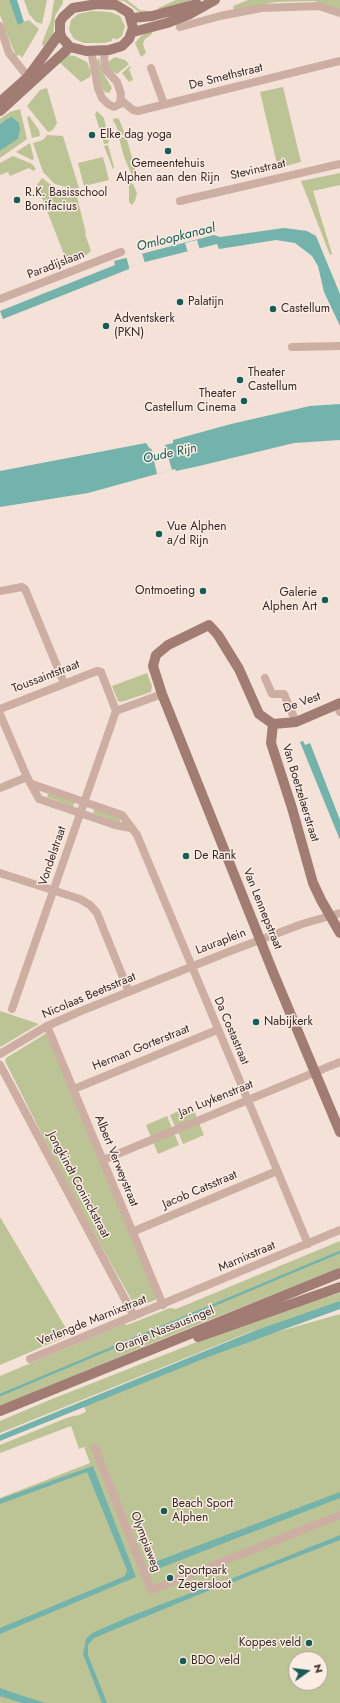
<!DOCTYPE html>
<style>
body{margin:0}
#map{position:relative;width:340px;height:1703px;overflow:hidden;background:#f4e1d7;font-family:Jost,sans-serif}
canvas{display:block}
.north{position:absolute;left:288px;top:1651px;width:40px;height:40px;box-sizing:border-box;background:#fbece4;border:1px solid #ac9e98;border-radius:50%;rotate:76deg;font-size:11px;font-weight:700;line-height:16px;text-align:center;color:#362825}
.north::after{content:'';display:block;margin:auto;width:14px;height:18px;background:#175c55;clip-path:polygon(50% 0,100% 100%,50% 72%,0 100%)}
</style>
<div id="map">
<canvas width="340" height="1703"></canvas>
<div class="north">N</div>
</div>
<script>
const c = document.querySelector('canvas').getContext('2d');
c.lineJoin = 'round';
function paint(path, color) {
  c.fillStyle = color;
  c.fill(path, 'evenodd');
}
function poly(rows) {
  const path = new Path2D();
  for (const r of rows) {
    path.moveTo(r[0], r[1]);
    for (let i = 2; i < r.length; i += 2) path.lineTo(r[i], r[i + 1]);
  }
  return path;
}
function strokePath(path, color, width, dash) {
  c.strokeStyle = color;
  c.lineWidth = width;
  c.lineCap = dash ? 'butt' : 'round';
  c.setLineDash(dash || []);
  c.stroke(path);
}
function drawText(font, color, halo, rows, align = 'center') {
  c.font = font + ' Jost,sans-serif';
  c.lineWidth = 3;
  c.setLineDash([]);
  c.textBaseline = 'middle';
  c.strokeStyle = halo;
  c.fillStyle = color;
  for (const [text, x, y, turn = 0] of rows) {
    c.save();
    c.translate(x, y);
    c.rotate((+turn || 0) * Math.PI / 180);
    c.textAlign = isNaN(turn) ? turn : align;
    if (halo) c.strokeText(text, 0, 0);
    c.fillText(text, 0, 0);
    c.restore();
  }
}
paint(poly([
 [0,0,9,0,18,24,29,20,39,29,22,58,20,55,16,56,7,34,0,15],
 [24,0,47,0,42,24,36,22,29,14],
 [54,0,63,0,63,3,55,16,53,36,43,47,42,43,51,20],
 [118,0,127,0,140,10,148,11,149,14,142,14,124,1],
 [176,0,191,0,159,13,158,8],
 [248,0,340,0,340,9,314,1,276,2,234,10,233,6],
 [92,11,110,12,120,16,125,26,122,36,116,40,115,38,112,39,112,41,104,43,84,43,74,39,69,30,71,20,78,14],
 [153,30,152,34,145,39,143,44,146,53,141,57,135,43,141,36],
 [67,55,75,56,87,62,91,72,90,77,81,82,58,61],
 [115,57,125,60,129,64,117,74,109,69,108,62],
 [99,58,102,71,112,88,109,93,105,92,101,86,96,61],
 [130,66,131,68,129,69,133,80,129,82,122,73],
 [283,87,301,162,278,168,260,92],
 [47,88,57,123,53,130,48,132,27,106,40,90],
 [20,109,27,139,0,158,0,151,18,139,4,121,0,124,0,119,10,112],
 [97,111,104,118,109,143,104,144,95,114],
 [29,116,39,130,40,136,32,138,27,117],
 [114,118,119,119,125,134,119,136,116,125,113,121],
 [47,135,63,136,79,188,73,189,55,184,43,172,33,143,43,140],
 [126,136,137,176,135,179,133,178,124,157,119,138],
 [30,143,34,159,32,160,16,152],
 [108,145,114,167,113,169,104,146],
 [13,156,32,164,36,169,33,171,29,168,10,176,8,172,0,175,0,163],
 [103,157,109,180,84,186,78,163],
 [340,173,340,185,313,191,332,254,330,255,301,181],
 [42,178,55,188,76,193,86,233,85,234,91,251,86,255,67,262,37,185],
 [129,182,133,184,137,193,135,201,132,205,129,202],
 [147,673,152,686,151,692,121,702,118,701,112,686],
 [49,791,75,801,73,807,47,797],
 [95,808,121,817,119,823,93,813],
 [0,1011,39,1024,0,1047],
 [45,1034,47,1034,157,1299,136,1308,68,1186,5,1061,6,1058],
 [191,1105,197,1117,175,1127,170,1115],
 [167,1116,172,1128,151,1137,146,1125],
 [199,1123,204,1135,183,1144,178,1132],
 [174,1133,179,1145,158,1154,153,1142],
 [0,1217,70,1335,0,1365],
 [340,1241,340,1268,184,1330,0,1406,0,1376,124,1324,127,1325,170,1308,176,1309],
 [340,1293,340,1306,250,1332,0,1433,0,1421,47,1401,207,1338,291,1308],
 [340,1314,340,1703,0,1703,0,1498,90,1463,84,1447,79,1449,71,1426,0,1453,0,1445,69,1417,79,1415,86,1412,84,1406,217,1352,263,1336],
 [296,1659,320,1659,320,1683,296,1683]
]), '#bcc496');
paint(poly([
 [9,0,17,0,24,22,18,25],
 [12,117,19,123,20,129,18,139,0,151,0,124,7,119],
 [284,228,307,231,316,236,340,294,340,326,324,292,318,266,312,256,295,243,276,240,219,249,217,244,145,262,129,267,129,269,3,319,0,311,115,265,114,261,214,235,220,237],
 [340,404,340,440,294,443,199,466,176,471,175,469,88,493,0,507,0,471,146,443,150,449,173,443,173,440,231,424,310,406],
 [303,741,305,745,310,743,340,820,340,840,300,742],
 [340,1301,340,1309,208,1357,0,1441,0,1435,83,1401,254,1331],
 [93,1466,136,1577,0,1634,0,1628,125,1576,127,1570,87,1472,0,1504,0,1499],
 [340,1492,340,1498,155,1570,152,1563],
 [340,1535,340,1540,263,1570,229,1584,228,1580],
 [214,1584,215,1588,94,1638,88,1645,88,1655,107,1703,102,1703,83,1654,86,1639,92,1633,131,1616],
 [0,1688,11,1692,45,1703,22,1703,0,1696]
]), '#73b3ab');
paint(poly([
 [197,240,200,250,188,253,185,243],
 [142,253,145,263,129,267,126,256],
 [164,443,172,470,157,474,151,447]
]), '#f4e1d7');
strokePath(poly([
 [0,1395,340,1252]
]), '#73b3ab', 2.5);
strokePath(poly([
 [0,26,9,53,28,77],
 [180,27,220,16,261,8,319,6,340,13],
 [91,51,98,88,102,98,108,104,114,107,120,104,121,94,117,82,105,69,104,51],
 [151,68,164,104],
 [121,100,133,110,138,111,340,61],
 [180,201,340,164],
 [0,299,121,252],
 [292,347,340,346],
 [0,591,22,587,25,589,64,683],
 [265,678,272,694,284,694,296,722],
 [336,704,340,712],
 [0,709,97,671,101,672,116,711,162,694],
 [0,714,27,777,39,799,115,825,131,828],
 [32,784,122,815,137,835,308,1244],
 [0,788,27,777],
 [0,873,80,899,90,905,97,913,129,992],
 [12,1009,116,711],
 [47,1026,163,1305],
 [0,1054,47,1026,81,1011,228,952,302,924,340,913],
 [0,1065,134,1316],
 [74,1089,217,1030],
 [103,1160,340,1062],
 [132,1232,277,1171],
 [30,1359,340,1230],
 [95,1448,151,1590,340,1515]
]), '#cdaea2', 8);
strokePath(poly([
 [97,4,116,5,129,13,133,28,129,39,122,46,109,50,86,51,70,47,62,38,60,33,60,22,63,17,73,8,97,4],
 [132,18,152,16,197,4],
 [133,32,167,23,190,14,215,0],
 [0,102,28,77,60,33],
 [0,111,70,47],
 [273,724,259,714,239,669,218,635,209,625,168,645,156,655,153,666,162,694,273,972,340,1132],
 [273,724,271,743,292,808,313,883,321,900,340,933],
 [273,724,296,722,340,703],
 [198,1337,340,1287],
 [0,1411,340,1273]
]), '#a07c73', 10);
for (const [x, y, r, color] of [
 [92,135,4,"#175c55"],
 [168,151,4,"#175c55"],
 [17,200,4,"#175c55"],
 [180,302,4,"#175c55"],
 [273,309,4,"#175c55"],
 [106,326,4,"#175c55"],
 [240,380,4,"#175c55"],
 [244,401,4,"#175c55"],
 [159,534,4,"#175c55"],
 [203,591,4,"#175c55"],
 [325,600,4,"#175c55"],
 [186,856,4,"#175c55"],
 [256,1022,4,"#175c55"],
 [164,1511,4,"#175c55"],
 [170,1578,4,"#175c55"],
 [309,1643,4,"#175c55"],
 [183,1661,4,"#175c55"]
]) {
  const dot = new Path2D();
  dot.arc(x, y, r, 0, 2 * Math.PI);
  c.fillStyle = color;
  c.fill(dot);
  strokePath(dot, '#fbece4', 1.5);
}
drawText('12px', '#362825', '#fbece4', [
 ["De Smethstraat",226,77,-14],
 ["Stevinstraat",258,170,-13],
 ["Paradijslaan",56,265,-21],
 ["Toussaintstraat",46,677,-21],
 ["De Vest",302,703,-20],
 ["Van Boetzelaerstraat",300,793,73],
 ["Vondelstraat",53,856,-71],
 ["Van Lennepstraat",262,909,68],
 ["Lauraplein",221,942,-21],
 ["Nicolaas Beetsstraat",89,996,-23],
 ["Da Costastraat",231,1031,67],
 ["Herman Gorterstraat",141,1048,-22],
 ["Jan Luykenstraat",216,1099,-22],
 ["Albert Verweystraat",116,1161,68],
 ["Jongkindt Coninckstraat",78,1185,62],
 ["Jacob Catsstraat",200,1190,-23],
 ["Marnixstraat",247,1257,-23],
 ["Verlengde Marnixstraat",92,1321,-22],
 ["Oranje Nassausingel",165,1330,-22],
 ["Olympiaweg",145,1542,69]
]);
drawText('12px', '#362825', '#fbece4', [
 ["Elke dag yoga",100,135],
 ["Gemeentehuis",168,164,"center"],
 ["Alphen aan den Rijn",168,178,"center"],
 ["R.K. Basisschool",25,193],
 ["Bonifacius",25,207],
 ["Palatijn",188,302],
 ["Castellum",281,309],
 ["Adventskerk",114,319],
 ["(PKN)",114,333],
 ["Theater",248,373],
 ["Castellum",248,387],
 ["Theater",236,394,"right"],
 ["Castellum Cinema",236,408,"right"],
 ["Vue Alphen",167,527],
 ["a/d Rijn",167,541],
 ["Ontmoeting",195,591,"right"],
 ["Galerie",317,593,"right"],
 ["Alphen Art",317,607,"right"],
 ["De Rank",194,856],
 ["Nabijkerk",264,1022],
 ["Beach Sport",172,1504],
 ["Alphen",172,1518],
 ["Sportpark",178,1571],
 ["Zegersloot",178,1585],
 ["Koppes veld",301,1643,"right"],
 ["BDO veld",191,1661]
], 'left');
drawText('italic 13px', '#175c55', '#fbece4', [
 ["Omloopkanaal",176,238,-14],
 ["Oude Rijn",170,454,-12]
]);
</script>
